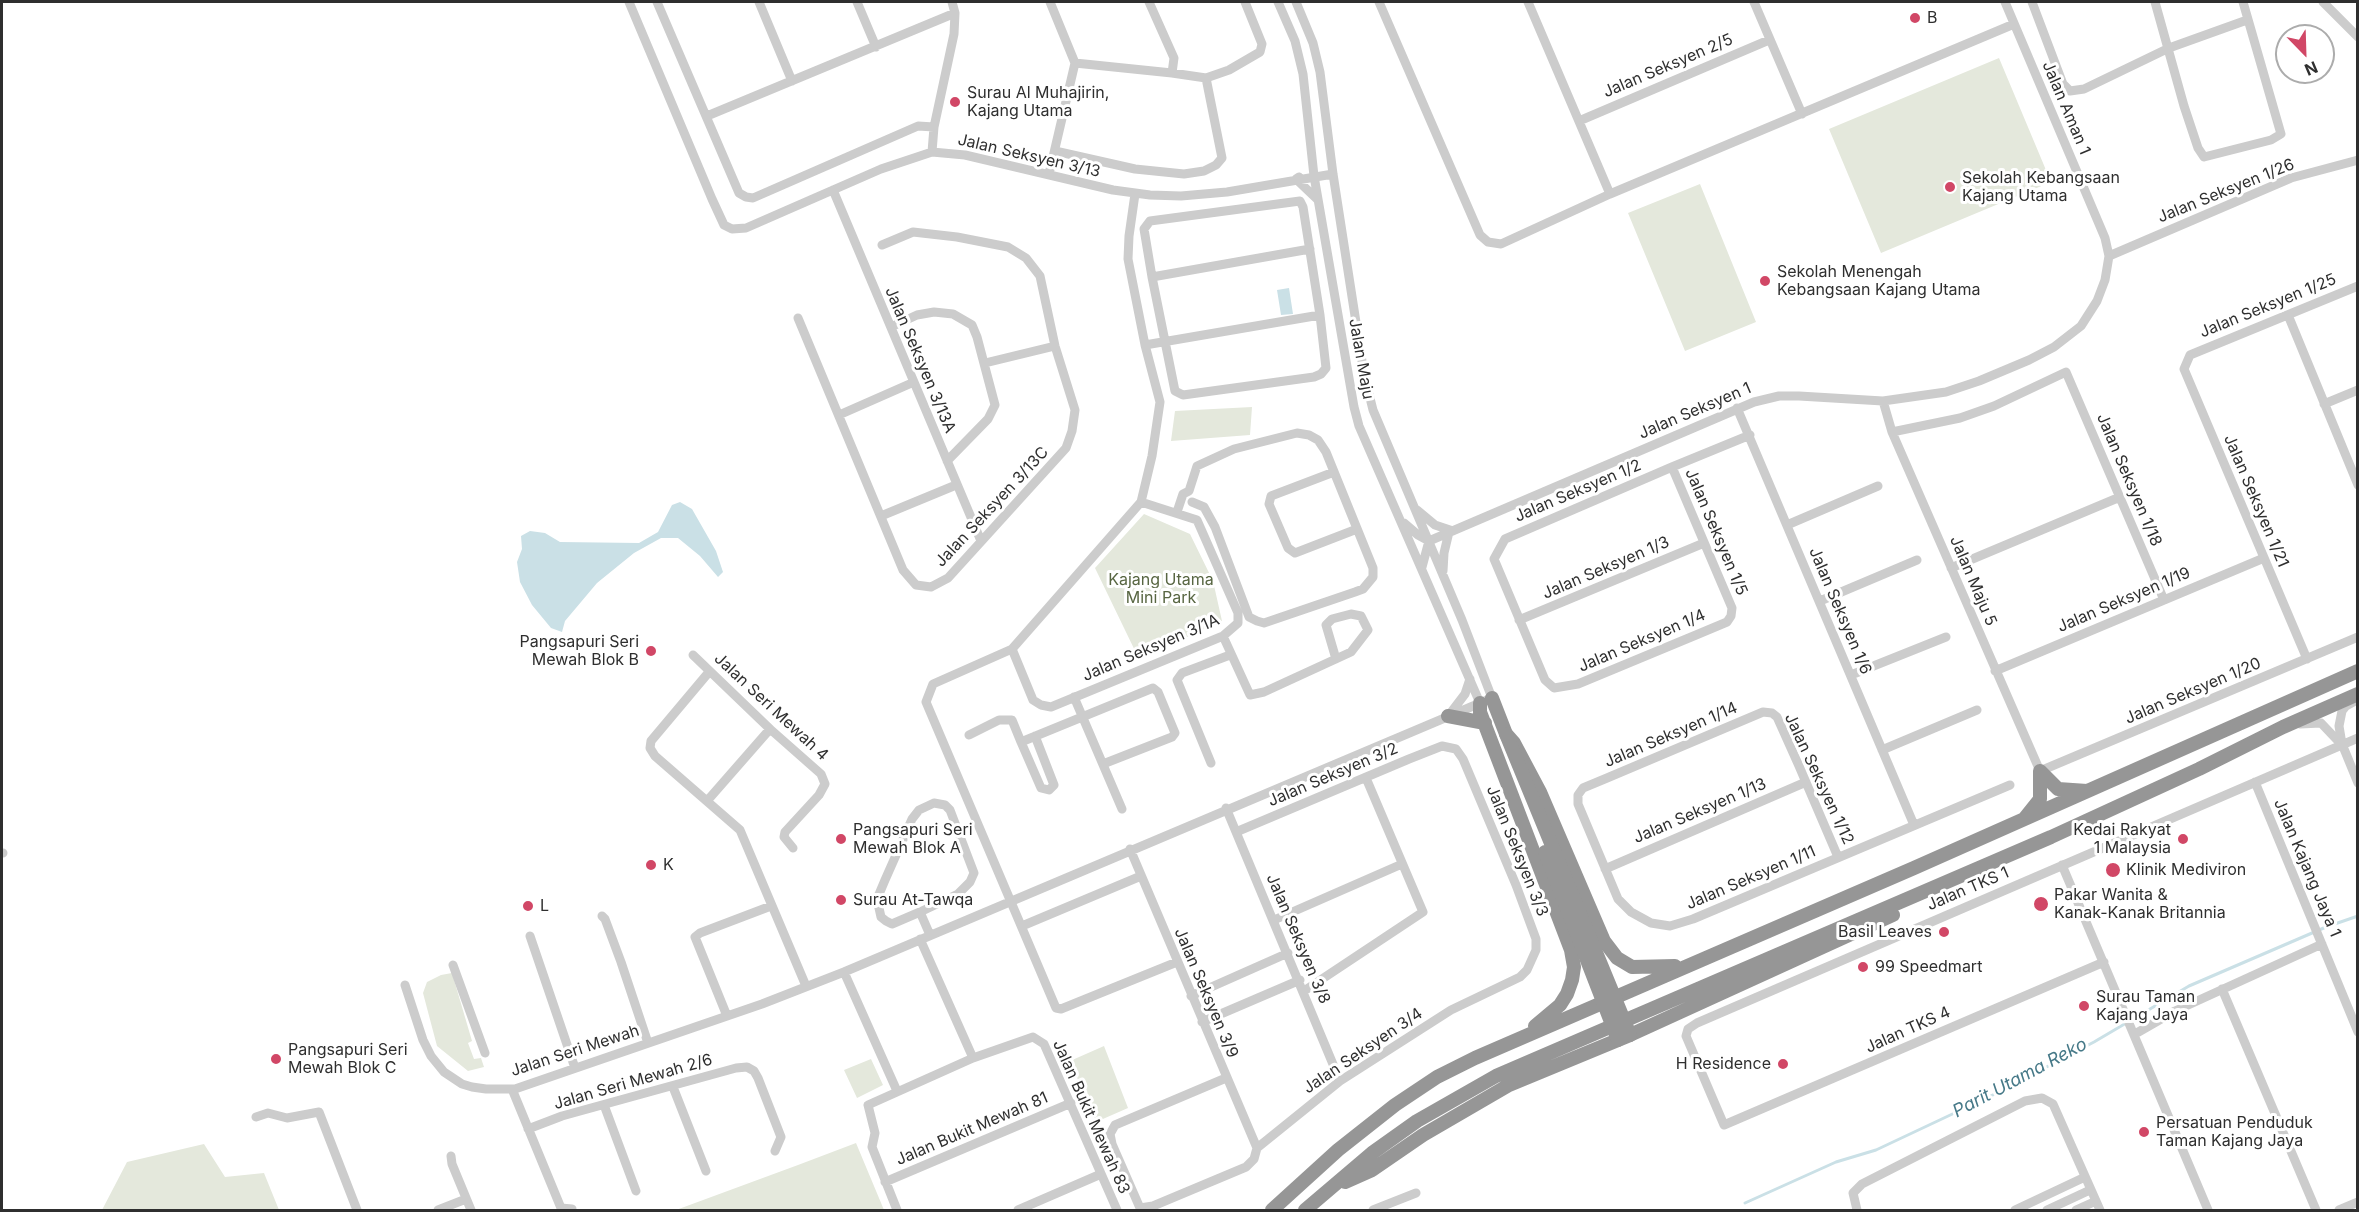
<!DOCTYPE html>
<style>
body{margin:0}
#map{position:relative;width:2359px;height:1212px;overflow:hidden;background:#fff;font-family:Inter,sans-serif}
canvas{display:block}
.frame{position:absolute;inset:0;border:3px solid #2f2f2f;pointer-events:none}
.north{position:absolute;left:2275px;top:24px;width:60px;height:60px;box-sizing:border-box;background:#fff;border:2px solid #acacac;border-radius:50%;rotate:157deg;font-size:16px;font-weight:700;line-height:24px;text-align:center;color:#2f2f2f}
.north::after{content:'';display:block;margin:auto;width:21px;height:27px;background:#d14766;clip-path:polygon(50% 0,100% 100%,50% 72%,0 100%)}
</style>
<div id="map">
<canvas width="2359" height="1212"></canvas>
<div class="frame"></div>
<div class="north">N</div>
</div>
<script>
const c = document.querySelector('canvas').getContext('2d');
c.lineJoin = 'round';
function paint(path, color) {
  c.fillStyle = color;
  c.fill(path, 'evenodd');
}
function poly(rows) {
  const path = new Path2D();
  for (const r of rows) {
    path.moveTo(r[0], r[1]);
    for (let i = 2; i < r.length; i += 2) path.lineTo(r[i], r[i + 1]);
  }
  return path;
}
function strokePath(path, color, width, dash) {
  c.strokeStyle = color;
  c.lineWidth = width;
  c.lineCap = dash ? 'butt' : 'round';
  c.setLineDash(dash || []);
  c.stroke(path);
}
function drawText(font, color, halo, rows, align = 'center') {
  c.font = font + ' Inter,sans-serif';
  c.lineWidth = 6;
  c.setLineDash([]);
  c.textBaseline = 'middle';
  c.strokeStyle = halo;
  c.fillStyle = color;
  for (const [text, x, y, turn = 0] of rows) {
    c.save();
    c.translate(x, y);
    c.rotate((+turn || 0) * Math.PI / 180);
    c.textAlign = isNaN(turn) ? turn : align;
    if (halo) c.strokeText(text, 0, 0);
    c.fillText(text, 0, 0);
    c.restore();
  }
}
paint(poly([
 [1999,58,2051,182,1881,253,1829,129],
 [1700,184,1756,322,1685,351,1628,213],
 [1252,407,1250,435,1171,441,1175,411],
 [1144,514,1190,534,1213,581,1222,621,1139,659,1095,568],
 [452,973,472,1041,468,1043,474,1059,481,1058,484,1067,468,1071,437,1046,423,993,427,982,441,975],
 [1104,1046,1128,1108,1096,1122,1070,1061],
 [871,1059,883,1085,857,1098,844,1070],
 [856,1143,884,1210,676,1210,798,1165],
 [204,1144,225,1177,264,1173,279,1210,102,1210,127,1162]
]), '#e4e8dc');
paint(poly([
 [1289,288,1293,314,1281,315,1277,290],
 [680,502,692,509,716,551,723,572,718,577,700,556,678,538,661,538,634,553,597,583,565,621,562,632,551,628,532,605,520,582,517,562,522,549,521,536,530,531,545,533,560,542,639,543,658,532,672,505]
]), '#cae0e6');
strokePath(poly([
 [1745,1203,1836,1162,1876,1150,1997,1093,2094,1042,2189,986,2326,927,2358,916]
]), '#cae0e6', 3);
strokePath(poly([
 [629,2,712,199,724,225,732,229,746,228,881,169,932,152,965,155,1113,190,1150,195,1181,196,1227,192,1333,174],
 [657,2,739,193,746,197,753,198,918,126,934,127],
 [759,2,792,81],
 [857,2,876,47],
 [1149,2,1174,58,1172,73],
 [1278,2,1295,41,1303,74,1314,176,1354,407,1359,426,1480,703],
 [1379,2,1480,235,1488,242,1501,244,1610,194,2014,24],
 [1528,2,1610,194],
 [1754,2,1802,114],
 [2032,2,2063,84,2070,91,2084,89,2169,48,2247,20],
 [2155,2,2184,106,2198,148,2204,157,2271,140,2281,134,2243,2],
 [2323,2,2358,37],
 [1075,63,1172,73,1206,78,1229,70,1260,52,1262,44,1245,2],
 [707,116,955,13],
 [1579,121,1769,40],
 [1055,151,1135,169,1184,174,1204,171,1216,165,1222,158,1206,78],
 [932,152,934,127,954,34,955,13,952,2],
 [1049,174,1075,63,1050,2],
 [1299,177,1296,179,1317,199],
 [833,190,981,541],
 [1135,194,1129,236,1128,259,1145,345,1160,402,1152,456,1141,502,1012,649,933,684,926,702,1056,1008,1061,1009,1177,962],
 [2109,256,2291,178,2358,160],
 [1152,277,1144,229,1150,221,1300,201,1303,207,1320,315,1326,368,1321,374,1314,377,1183,395,1175,391,1152,277,1310,249],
 [2288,315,2358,485],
 [798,318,903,570,916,585,931,587,948,578,1066,448,1072,431,1075,410,1055,346,1040,276,1026,258,1008,247,957,237,913,232,882,245],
 [891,327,917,315,934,312,953,314,972,325,977,337,995,405,988,419,947,461],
 [1145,345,1320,315],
 [985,363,1055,346],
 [1883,401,1892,432,2040,771,2358,637],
 [2324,404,2358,390],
 [1737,408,1914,825],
 [839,415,914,382],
 [1892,432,1960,418,1994,406,2066,372,2164,600],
 [1672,467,1732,608,1731,616,1727,622,1696,635,1578,684,1554,688,1545,680,1494,559,1505,539,1672,467,1750,435],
 [1334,472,1271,496,1269,504,1288,548,1295,553,1357,529],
 [1417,510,1435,525,1453,531],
 [1177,512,1183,494,1189,491,1197,466,1234,449,1297,433,1309,435,1318,440,1326,452,1373,568,1373,577,1363,589,1355,592,1264,623,1257,621,1249,617,1215,527,1204,507,1192,502],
 [881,516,956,485],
 [1404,523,1418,535,1429,541],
 [1787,525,1878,486],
 [1429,541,1754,402,1779,396,1799,396,1883,401,1946,392,1979,381,2029,360,2054,347,2081,326,2097,301,2105,280,2109,256,2105,238,2005,2],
 [1422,567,1429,541],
 [1951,568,2120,497],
 [1443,571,1444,553,1449,532],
 [1820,601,1917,560],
 [1519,620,1704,543],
 [1223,636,1250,695,1264,692,1351,652,1368,630,1361,616,1351,614,1332,619,1326,625,1336,659],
 [1012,649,1033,700,1041,705,1051,707,1223,636,1238,623,1238,613,1197,520,1141,502],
 [693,655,770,729,821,774,825,784,819,795,785,832,784,837,793,848],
 [2307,659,2184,369,2190,355,2358,286],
 [1995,671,2264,558],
 [709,672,651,741,650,748,655,756,740,830,806,986],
 [1851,675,1946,637],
 [1074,697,1122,809],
 [2355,701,2346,706,2342,711,2339,726,2342,744,2358,783],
 [1449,715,1465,694,1470,679],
 [2300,724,2321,723,2340,743],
 [969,735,999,720,1012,720,1021,742,1153,688,1158,692,1175,733,1172,737,1103,764],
 [1021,742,1041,788,1049,790,1054,785,1035,736],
 [1882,750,1977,710],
 [1211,763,1177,680,1182,673,1230,655],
 [2255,782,2358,1032],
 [707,801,770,729],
 [934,803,945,805,950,810,974,873,970,882,958,894,920,912,892,924,886,921,881,917,877,899,885,880,912,819,919,810,934,803],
 [1226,808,1340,1081],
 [1130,849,1257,1148],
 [2,853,3,853],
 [1838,857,1799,766,1777,717,1772,713,1763,712,1607,778,1583,788,1578,795,1578,804,1618,899,1631,912,1651,923,1670,926,1693,919,2010,785],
 [2062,865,2208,1210],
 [1605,869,1806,782],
 [920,912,930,935],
 [602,916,605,919,621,962,648,1043],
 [1274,920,1402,864],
 [1022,926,1141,876],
 [530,936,575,1068],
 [920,939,973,1058],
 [2104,962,1724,1125,1686,1036,1688,1029,1697,1023,2358,738],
 [453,965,485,1053],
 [844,972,897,1091],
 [405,985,423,1040,431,1056,444,1072,462,1084,472,1087,486,1089,515,1089,762,1004,844,972,1492,698,1462,620,1373,410,1364,374,1333,174,1320,72,1313,43,1296,2],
 [2222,989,2316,1210],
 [1304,991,1423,912,1366,778],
 [1191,996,1288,953],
 [727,1016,695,937,700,933,771,906],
 [1202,1022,1300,980],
 [2135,1034,2175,1011,2322,944],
 [1226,1078,1115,1125,1110,1134,1112,1144,1140,1208,1153,1206,1246,1167,1254,1159,1257,1148,1340,1081,1451,1010,1520,977,1527,970,1536,950,1536,939,1516,885,1463,759,1456,749,1442,746,1409,759,1236,832],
 [673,1087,706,1171],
 [512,1089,561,1208,572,1209],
 [604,1105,636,1191],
 [256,1117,268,1113,287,1118,319,1112,357,1210],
 [528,1129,562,1116,736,1068,747,1067,754,1071,758,1078,781,1137,775,1151],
 [451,1156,452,1164,471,1210],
 [885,1182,1071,1103],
 [438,1210,466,1199],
 [897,1210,872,1147,875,1133,868,1105,973,1058,1033,1037,1044,1044,1117,1210],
 [1018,1210,1101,1174],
 [1373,1210,1416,1193],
 [1857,1210,1853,1193,1862,1184,2025,1101,2042,1098,2053,1104,2100,1210],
 [2015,1210,2085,1177],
 [2047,1210,2090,1190],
 [2076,1210,2096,1201],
 [2339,1210,2358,1202]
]), '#ccc', 9);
strokePath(poly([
 [1492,698,1506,734,1514,743,1540,792,1604,941,1617,958,1632,967,1675,966],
 [1480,703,1480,712,1571,950,1574,967,1572,980,1567,994,1560,1005,1535,1026],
 [1448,716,1485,723],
 [2040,771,2058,789,2087,791],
 [2024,819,2040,799,2040,771],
 [1345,1182,1372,1170,1423,1135,1509,1085,1630,1035,1893,915],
 [1272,1210,1338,1150,1395,1105,1437,1077,1475,1058,1914,868,2358,671],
 [1305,1210,1372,1153,1417,1121,1496,1076,2051,837,2199,769,2283,727,2358,694]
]), '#969696', 14);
strokePath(poly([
 [1506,734,1630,1035],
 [1545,852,1618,1040]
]), '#969696', 14);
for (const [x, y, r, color] of [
 [1915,18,6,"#d14766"],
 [955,102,6,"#d14766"],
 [1950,187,6,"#d14766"],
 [1765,281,6,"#d14766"],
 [651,651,6,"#d14766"],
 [841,839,6,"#d14766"],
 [2183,839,6,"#d14766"],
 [651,865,6,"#d14766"],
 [2113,870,8,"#d14766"],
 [841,900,6,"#d14766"],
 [2041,904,8,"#d14766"],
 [528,906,6,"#d14766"],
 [1944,932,6,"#d14766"],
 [1863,967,6,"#d14766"],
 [2084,1006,6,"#d14766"],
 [276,1059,6,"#d14766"],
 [1783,1064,6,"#d14766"],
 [2144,1132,6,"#d14766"]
]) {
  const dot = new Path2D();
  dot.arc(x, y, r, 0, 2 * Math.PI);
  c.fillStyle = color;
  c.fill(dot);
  strokePath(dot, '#fff', 2);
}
drawText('16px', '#2f2f2f', '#fff', [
 ["B",1927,18],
 ["Surau Al Muhajirin,",967,93],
 ["Kajang Utama",967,111],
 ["Sekolah Kebangsaan",1962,178],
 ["Kajang Utama",1962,196],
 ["Sekolah Menengah",1777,272],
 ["Kebangsaan Kajang Utama",1777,290],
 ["Pangsapuri Seri",639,642,"right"],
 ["Mewah Blok B",639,660,"right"],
 ["Pangsapuri Seri",853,830],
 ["Mewah Blok A",853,848],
 ["Kedai Rakyat",2171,830,"right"],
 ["1 Malaysia",2171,848,"right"],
 ["K",663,865],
 ["Klinik Mediviron",2126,870],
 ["Pakar Wanita &",2054,895],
 ["Kanak-Kanak Britannia",2054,913],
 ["Surau At-Tawqa",853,900],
 ["L",540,906],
 ["Basil Leaves",1932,932,"right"],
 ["99 Speedmart",1875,967],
 ["Surau Taman",2096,997],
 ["Kajang Jaya",2096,1015],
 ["Pangsapuri Seri",288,1050],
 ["Mewah Blok C",288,1068],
 ["H Residence",1771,1064,"right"],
 ["Persatuan Penduduk",2156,1123],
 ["Taman Kajang Jaya",2156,1141]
], 'left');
drawText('16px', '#2f2f2f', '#fff', [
 ["Jalan Seksyen 2/5",1668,66,-23],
 ["Jalan Aman 1",2066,108,67],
 ["Jalan Seksyen 3/13",1029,156,13],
 ["Jalan Seksyen 1/26",2226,191,-22],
 ["Jalan Seksyen 1/25",2268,306,-22],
 ["Jalan Maju",1361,359,80],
 ["Jalan Seksyen 3/13A",920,360,67],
 ["Jalan Seksyen 1",1695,411,-23],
 ["Jalan Seksyen 1/18",2129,480,67],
 ["Jalan Seksyen 1/2",1578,491,-23],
 ["Jalan Seksyen 1/21",2256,501,67],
 ["Jalan Seksyen 3/13C",992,507,-47],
 ["Jalan Seksyen 1/5",1716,532,67],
 ["Jalan Seksyen 1/3",1606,568,-23],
 ["Jalan Maju 5",1973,581,67],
 ["Jalan Seksyen 1/19",2124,600,-23],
 ["Jalan Seksyen 1/6",1840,611,67],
 ["Jalan Seksyen 1/4",1642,641,-23],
 ["Jalan Seksyen 3/1A",1151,648,-23],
 ["Jalan Seksyen 1/20",2193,691,-23],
 ["Jalan Seri Mewah 4",771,707,43],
 ["Jalan Seksyen 1/14",1671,735,-23],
 ["Jalan Seksyen 3/2",1333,775,-23],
 ["Jalan Seksyen 1/12",1819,779,65],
 ["Jalan Seksyen 1/13",1700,811,-23],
 ["Jalan Seksyen 3/3",1517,851,68],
 ["Jalan Kajang Jaya 1",2307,868,67],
 ["Jalan Seksyen 1/11",1751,878,-23],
 ["Jalan TKS 1",1968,889,-23],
 ["Jalan Seksyen 3/8",1298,939,67],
 ["Jalan Seksyen 3/9",1206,993,67],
 ["Jalan TKS 4",1908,1030,-24],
 ["Jalan Seri Mewah",575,1051,-18],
 ["Jalan Seksyen 3/4",1363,1051,-34],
 ["Jalan Seri Mewah 2/6",633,1082,-16],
 ["Jalan Bukit Mewah 83",1091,1117,66],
 ["Jalan Bukit Mewah 81",972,1129,-23]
]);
drawText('16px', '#586642', '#fff', [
 ["Kajang Utama",1161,580],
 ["Mini Park",1161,598]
]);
drawText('italic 18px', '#467988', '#fff', [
 ["Parit Utama Reko",2020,1078,-28]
]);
</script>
